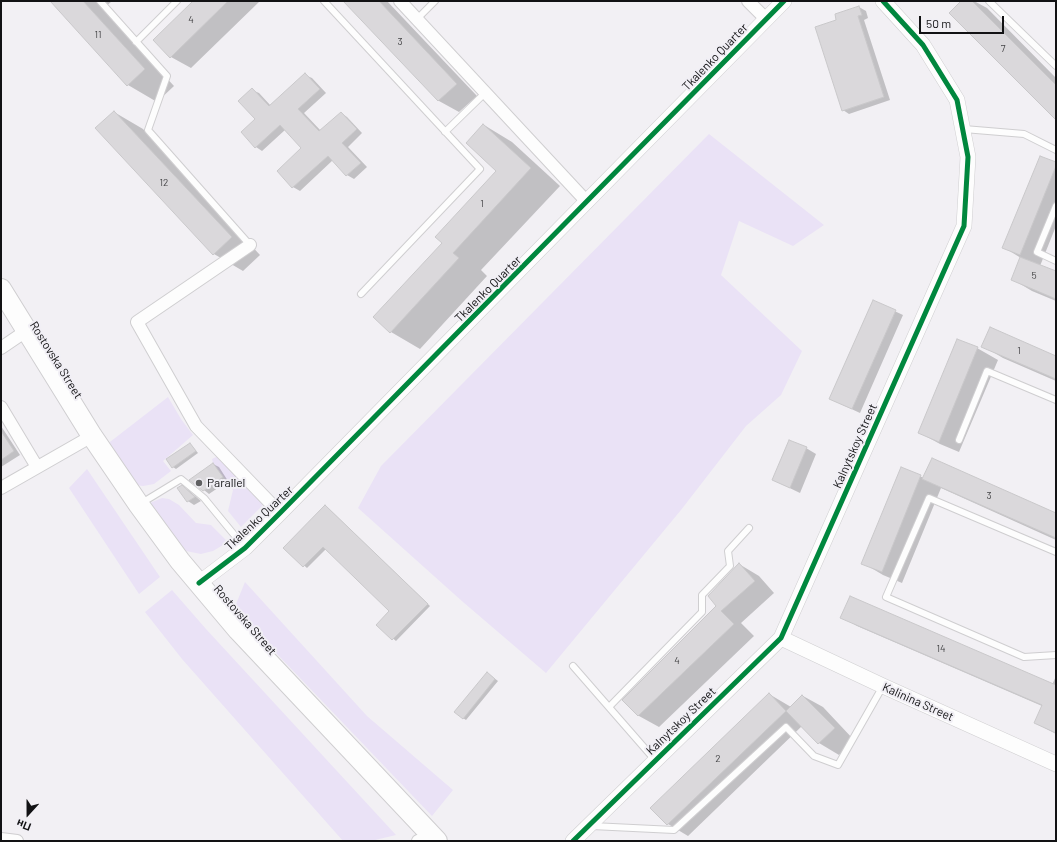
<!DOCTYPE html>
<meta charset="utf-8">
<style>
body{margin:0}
#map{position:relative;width:1057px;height:842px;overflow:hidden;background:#f2f0f4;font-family:Barlow,sans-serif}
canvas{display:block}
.frame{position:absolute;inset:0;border:2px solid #121214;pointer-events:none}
.north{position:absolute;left:8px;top:794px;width:40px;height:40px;-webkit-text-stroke:3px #f1eff5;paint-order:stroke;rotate:201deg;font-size:11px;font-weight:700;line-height:16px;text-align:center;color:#121214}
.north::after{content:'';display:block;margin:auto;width:14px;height:18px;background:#121214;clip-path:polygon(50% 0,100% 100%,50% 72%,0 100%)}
.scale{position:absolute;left:919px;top:16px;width:85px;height:18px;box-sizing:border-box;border:2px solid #121214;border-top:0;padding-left:5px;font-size:12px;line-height:14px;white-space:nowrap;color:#121214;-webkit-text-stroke:3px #f1eff5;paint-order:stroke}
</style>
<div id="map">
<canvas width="1057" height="842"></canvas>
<div class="frame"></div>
<div class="north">Пн</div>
<div class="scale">50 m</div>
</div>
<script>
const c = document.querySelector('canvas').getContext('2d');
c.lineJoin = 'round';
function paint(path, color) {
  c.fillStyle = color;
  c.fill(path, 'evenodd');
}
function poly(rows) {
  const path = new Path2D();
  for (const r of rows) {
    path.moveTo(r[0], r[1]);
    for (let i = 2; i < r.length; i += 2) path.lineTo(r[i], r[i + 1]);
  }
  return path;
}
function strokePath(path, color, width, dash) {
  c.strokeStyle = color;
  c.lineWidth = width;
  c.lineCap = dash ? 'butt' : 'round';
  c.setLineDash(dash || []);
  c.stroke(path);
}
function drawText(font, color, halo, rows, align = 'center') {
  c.font = font + ' Barlow,sans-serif';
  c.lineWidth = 4;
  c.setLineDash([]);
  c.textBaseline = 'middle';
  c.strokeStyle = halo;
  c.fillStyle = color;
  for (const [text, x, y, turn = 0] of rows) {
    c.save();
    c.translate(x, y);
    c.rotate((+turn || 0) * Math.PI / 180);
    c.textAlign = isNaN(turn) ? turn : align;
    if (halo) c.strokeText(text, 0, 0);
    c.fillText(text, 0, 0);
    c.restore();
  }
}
paint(poly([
 [709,134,824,225,793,246,739,221,721,275,802,351,781,395,746,426,681,510,546,673,463,602,358,508,381,466],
 [168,397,181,419,193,435,163,461,171,471,154,484,143,486,135,485,106,445],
 [218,456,265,503,241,527,228,511,233,490,213,463,212,459],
 [87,469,160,577,139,594,69,488],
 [162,498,169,499,179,505,196,523,211,525,226,540,223,545,213,551,201,554,186,551,150,507,150,503],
 [245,582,367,716,453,790,432,816,234,609],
 [172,590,206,629,396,835,371,841,343,841,182,659,145,612]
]), '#eae2f6');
paint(poly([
 [51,1,112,1,103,9,174,86,157,102,128,85],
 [194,1,260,1,191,68,171,57],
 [345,1,387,1,477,96,459,112,439,101],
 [962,1,974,1,987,8,1056,78,1056,118],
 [859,7,866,11,868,18,864,20,890,100,849,114,843,110,838,21],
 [305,75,312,78,326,93,304,113,321,131,341,113,347,117,362,133,348,147,367,167,354,179,347,175,333,160,300,191,293,187,303,148,285,130,262,151,256,147,256,119,252,90,259,93,271,106],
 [114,112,143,129,260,255,243,271,214,254],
 [484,125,512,142,560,186,481,270,487,276,420,349,391,332,443,243,498,171],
 [1056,163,1056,226,1040,266,1056,272,1056,301,1032,291,1012,279,1021,258,1003,247],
 [873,301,903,315,860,413,830,399],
 [958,340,977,348,998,360,959,452,940,444,920,433],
 [983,346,1056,357,1056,381,1003,358],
 [1,426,20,455,1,467],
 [190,444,192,446,198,453,176,469,173,467],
 [806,448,816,454,800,493,773,480],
 [213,464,219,467,228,481,209,494,204,490],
 [901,468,924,478,1056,514,1056,540,941,488,902,583,883,575,863,563],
 [182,487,188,490,201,501,194,505,188,501],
 [328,508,430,606,396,641,377,625,391,611,326,549,307,568,284,548],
 [739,564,759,576,774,593,741,623,754,636,659,727,639,716,624,700,718,606],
 [842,617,1052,685,1056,676,1056,734,1035,723,1042,706,857,626],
 [490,675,498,681,466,720,463,718],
 [769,694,791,707,803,696,823,707,854,740,839,755,819,743,802,726,688,836,668,824,652,808]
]), '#0003');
const building = poly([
 [50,1,83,1,145,69,127,86,50,1],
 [193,1,228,1,170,58,153,40,193,1],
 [343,1,379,1,457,84,438,101,343,1],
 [961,1,972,1,1056,85,1056,120,949,13,961,1],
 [859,6,862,15,858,16,884,97,842,111,815,27,836,20,835,14,859,6],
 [305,73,320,89,298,109,319,131,341,112,357,129,342,143,361,163,346,176,328,156,292,188,277,171,301,148,280,125,255,148,241,132,255,119,238,101,252,88,269,106,305,73],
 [114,111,232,237,213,255,95,128,114,111],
 [483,124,531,168,453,253,459,258,390,333,373,317,442,243,435,237,496,171,466,143,483,124],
 [1040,156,1056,162,1056,166,1020,255,1002,248,1040,156],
 [1020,257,1056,271,1056,299,1011,280,1020,257],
 [873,300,896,310,852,409,829,399,873,300],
 [990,327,1056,356,1056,379,981,347,990,327],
 [957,339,978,347,939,442,918,433,957,339],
 [1,431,14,451,1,460,1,431],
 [789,440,807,447,790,488,772,480,789,440],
 [190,443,196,451,172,468,166,459,190,443],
 [932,458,1056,513,1056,538,922,479,932,458],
 [213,463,223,477,203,491,189,480,213,463],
 [901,467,921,475,882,572,861,564,901,467],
 [182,485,195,497,187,502,177,488,182,485],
 [325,505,428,604,392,640,376,625,389,611,323,547,303,567,283,548,325,505],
 [739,563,755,581,721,611,734,624,638,716,622,700,716,606,708,596,739,563],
 [850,596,1056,685,1056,733,1034,723,1042,705,840,618,850,596],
 [487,672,495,679,463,719,454,712,487,672],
 [769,693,786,711,667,825,650,808,769,693],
 [802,695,835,728,818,744,786,711,802,695]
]);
paint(building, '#dad8db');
strokePath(building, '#c9c8ca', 1);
const service = poly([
 [100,1,167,76,148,130,250,245],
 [324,1,480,169,361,294],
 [989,1,1056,66],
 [417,19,435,1],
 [136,42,177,1],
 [964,129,1024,134,1056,150],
 [445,132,485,93],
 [1056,206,1037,252,1056,261],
 [959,440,987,371,1056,400],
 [140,504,181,479,204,498,245,548],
 [1056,552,929,498,886,597,1024,657,1056,655],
 [573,666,655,760],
 [609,707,702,612,702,595,730,566,728,551,749,528],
 [592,826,674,830,786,727,814,756,838,765,883,686]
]);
const minor = poly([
 [400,1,587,202],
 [748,1,766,19],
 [250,245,137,322,196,426,280,513],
 [1,348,26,331],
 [1,407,37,467],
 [1,488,92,436],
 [1,839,17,841],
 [418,841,432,835]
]);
const tertiary = poly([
 [199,583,245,548,280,513,784,1],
 [781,638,883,686,1056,764],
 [573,841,781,638,964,226,968,157,957,100,923,45,883,1]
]);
const trunk = poly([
 [1,289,92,436,139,505,180,561,238,630,437,841]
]);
strokePath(service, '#cfced0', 8);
strokePath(minor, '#cfced0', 14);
strokePath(tertiary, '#cfced0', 16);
strokePath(trunk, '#cfced0', 22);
strokePath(service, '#fdfdfd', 6);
strokePath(minor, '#fdfdfd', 12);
strokePath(tertiary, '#fdfdfd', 15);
strokePath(trunk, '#fdfdfd', 20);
strokePath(poly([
 [199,583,245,548,280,513,784,1],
 [573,841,781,638,964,226,968,157,957,100,923,45,883,1]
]), '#00873e', 5);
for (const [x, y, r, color] of [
 [199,483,4,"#606062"]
]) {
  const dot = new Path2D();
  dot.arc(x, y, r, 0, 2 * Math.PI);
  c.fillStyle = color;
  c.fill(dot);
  strokePath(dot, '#f1eff5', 1.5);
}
drawText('10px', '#444446', null, [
 ["4",191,20],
 ["11",98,35],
 ["3",400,42],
 ["7",1003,49],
 ["12",164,183],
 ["1",482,204],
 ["5",1034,276],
 ["1",1019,351],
 ["3",989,496],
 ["14",941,649],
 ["4",677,661],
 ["2",718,759]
]);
drawText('12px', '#121214', '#f1eff5', [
 ["Tkalenko Quarter",715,57,-46],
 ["Tkalenko Quarter",488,289,-45],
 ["Rostovska Street",56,360,58],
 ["Kalnytskoy Street",855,446,-66],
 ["Tkalenko Quarter",259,518,-43],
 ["Rostovska Street",245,620,49],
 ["Kalinina Street",918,702,24],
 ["Kalnytskoy Street",681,721,-44]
]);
drawText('12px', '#121214', '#f1eff5', [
 ["Parallel",207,483]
], 'left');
</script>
